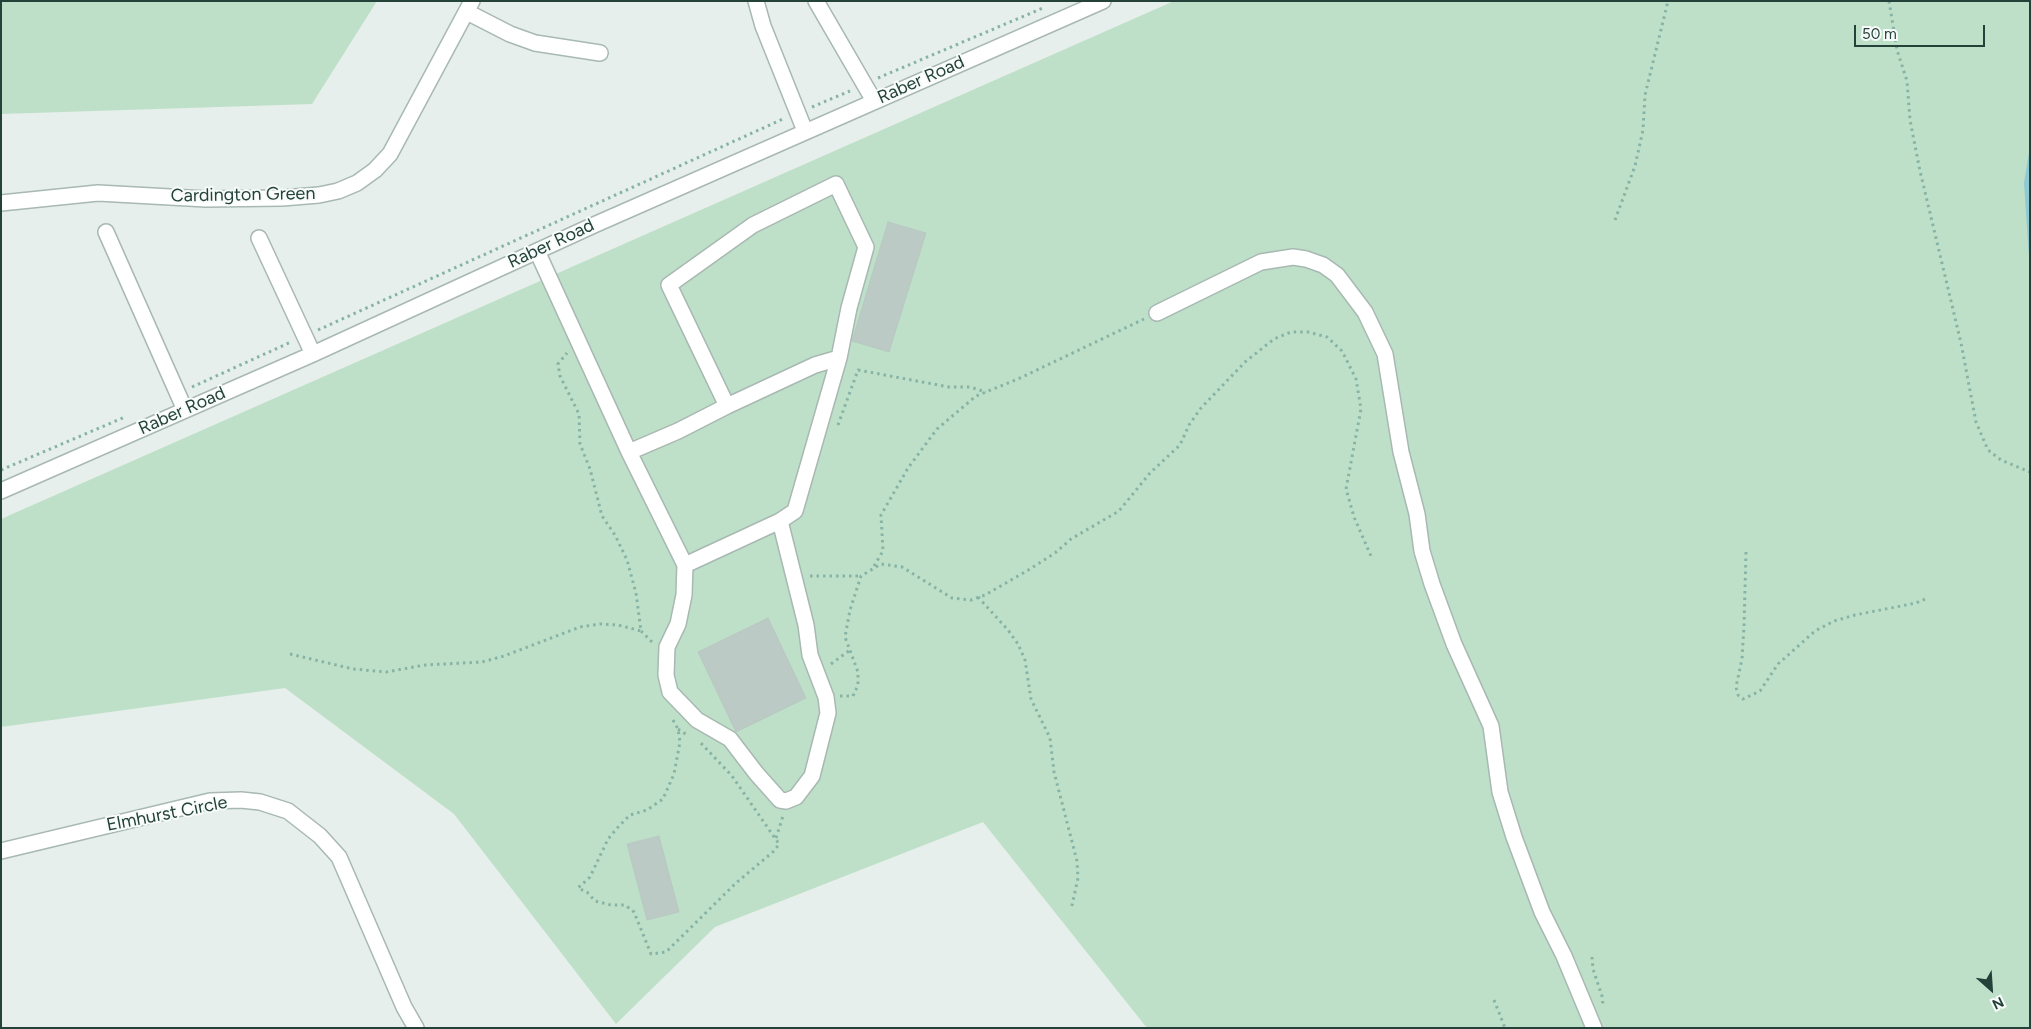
<!DOCTYPE html>
<style>
body{margin:0}
#map{position:relative;width:2031px;height:1029px;overflow:hidden;background:#e6efeb;font-family:Figtree,sans-serif}
canvas{display:block}
.frame{position:absolute;inset:0;border:2px solid #24423a;pointer-events:none}
.north{position:absolute;left:1966px;top:964px;width:50px;height:50px;-webkit-text-stroke:4px #f7fbf9;paint-order:stroke;rotate:154deg;font-size:14px;font-weight:700;line-height:20px;text-align:center;color:#24423a}
.north::after{content:'';display:block;margin:auto;width:18px;height:22px;background:#24423a;clip-path:polygon(50% 0,100% 100%,50% 72%,0 100%)}
.scale{position:absolute;left:1854px;top:25px;width:131px;height:22px;box-sizing:border-box;border:2px solid #24423a;border-top:0;padding-left:6px;font-size:15px;line-height:18px;white-space:nowrap;color:#24423a;-webkit-text-stroke:4px #f7fbf9;paint-order:stroke}
</style>
<div id="map">
<canvas width="2031" height="1029"></canvas>
<div class="frame"></div>
<div class="north">N</div>
<div class="scale">50 m</div>
</div>
<script>
const c = document.querySelector('canvas').getContext('2d');
c.lineJoin = 'round';
function paint(path, color) {
  c.fillStyle = color;
  c.fill(path, 'evenodd');
}
function poly(rows) {
  const path = new Path2D();
  for (const r of rows) {
    path.moveTo(r[0], r[1]);
    for (let i = 2; i < r.length; i += 2) path.lineTo(r[i], r[i + 1]);
  }
  return path;
}
function strokePath(path, color, width, dash) {
  c.strokeStyle = color;
  c.lineWidth = width;
  c.lineCap = dash ? 'butt' : 'round';
  c.setLineDash(dash || []);
  c.stroke(path);
}
function drawText(font, color, halo, rows, align = 'center') {
  c.font = font + ' Figtree,sans-serif';
  c.lineWidth = 4;
  c.setLineDash([]);
  c.textBaseline = 'middle';
  c.strokeStyle = halo;
  c.fillStyle = color;
  for (const [text, x, y, turn = 0] of rows) {
    c.save();
    c.translate(x, y);
    c.rotate((+turn || 0) * Math.PI / 180);
    c.textAlign = isNaN(turn) ? turn : align;
    if (halo) c.strokeText(text, 0, 0);
    c.fillText(text, 0, 0);
    c.restore();
  }
}
paint(poly([
 [1,1,377,1,312,104,1,114],
 [1174,1,2030,1,2030,1028,1147,1028,983,822,715,927,616,1024,454,814,285,688,1,727,1,519]
]), '#bfe0c8');
paint(poly([
 [2030,146,2030,272,2024,183]
]), '#8ec9d4');
const building = poly([
 [888,222,926,233,889,352,852,341,888,222],
 [768,618,806,698,736,732,698,652,768,618],
 [659,836,679,912,647,920,627,844,659,836]
]);
paint(building, '#bbcac4');
strokePath(building, '#b8c9c2', 1);
const minor = poly([
 [756,1,763,26,805,131],
 [816,1,874,101],
 [467,12,510,34,535,43,600,53],
 [1,203,98,193,206,199,282,198,319,195,338,191,357,183,375,170,390,154,472,1],
 [106,232,185,410],
 [259,238,313,354],
 [537,251,629,452,685,565,780,521,795,511,839,358,849,308,866,247,836,184,753,225,669,285,727,406,678,431,629,452],
 [1157,313,1261,262,1293,257,1306,259,1323,265,1337,275,1365,312,1385,354,1401,452,1417,514,1422,551,1432,584,1454,644,1491,726,1500,792,1514,837,1542,912,1564,956,1594,1028],
 [727,406,815,365,839,358],
 [1,491,313,354,594,225,1103,1],
 [685,565,684,595,678,624,667,647,666,675,670,692,697,720,730,739,756,773,780,800,786,801,796,797,812,776,828,713,826,697,810,655,806,625,780,521],
 [1,851,210,801,241,800,260,802,288,811,320,836,339,857,404,1007,416,1028]
]);
strokePath(minor, '#a8b8b2', 18);
strokePath(poly([
 [1889,1,1897,50,1907,81,1910,120,1920,171,1961,343,1976,422,1988,450,2001,460,2030,472],
 [878,78,1043,8],
 [812,107,850,91],
 [1615,220,1635,166,1643,130,1645,95,1668,1],
 [318,330,783,119],
 [192,387,291,342],
 [838,425,858,370,949,387,970,387,986,392],
 [1,470,125,417],
 [1746,552,1744,626,1742,659,1736,687,1738,695,1743,699,1760,691,1778,664,1815,631,1834,621,1855,615,1916,603,1925,599],
 [874,566,883,551,881,515,908,468,937,429,976,396,1018,379,1144,319],
 [810,576,861,576],
 [978,597,1008,630,1018,644,1025,660,1031,699,1050,738,1054,772,1077,861,1078,878,1071,910],
 [641,631,653,643],
 [290,654,353,669,386,672,425,665,482,662,504,656,580,627,600,624,618,625,641,631,636,593,627,560,615,535,602,516,590,469,580,444,579,414,560,376,558,364,567,353],
 [831,664,850,650],
 [840,696,853,696,858,685,858,672,845,637,850,610,861,576,881,564,902,567,952,598,971,600,985,595,1030,569,1055,553,1071,539,1119,511,1150,473,1180,445,1189,425,1201,408,1245,362,1274,339,1291,332,1308,332,1327,337,1342,351,1356,379,1361,409,1346,489,1354,517,1371,556],
 [673,720,678,729,680,742,674,774,663,799,647,810,630,815,619,826,608,839,590,877,578,888,587,892,595,901,611,905,625,905,634,912,651,954,666,952,736,883,774,851,779,844,732,776,699,741],
 [678,729,687,735],
 [776,838,783,816],
 [1592,957,1593,969,1602,996,1603,1005],
 [1494,1000,1505,1028]
]), '#86b3a5', 3, [2.5, 4]);
strokePath(minor, '#fff', 15);
drawText('18px', '#24423a', '#f7fbf9', [
 ["Raber Road",921,80,-24],
 ["Cardington Green",243,195,-1],
 ["Raber Road",551,244,-25],
 ["Raber Road",182,411,-24],
 ["Elmhurst Circle",167,814,-11]
]);
</script>
